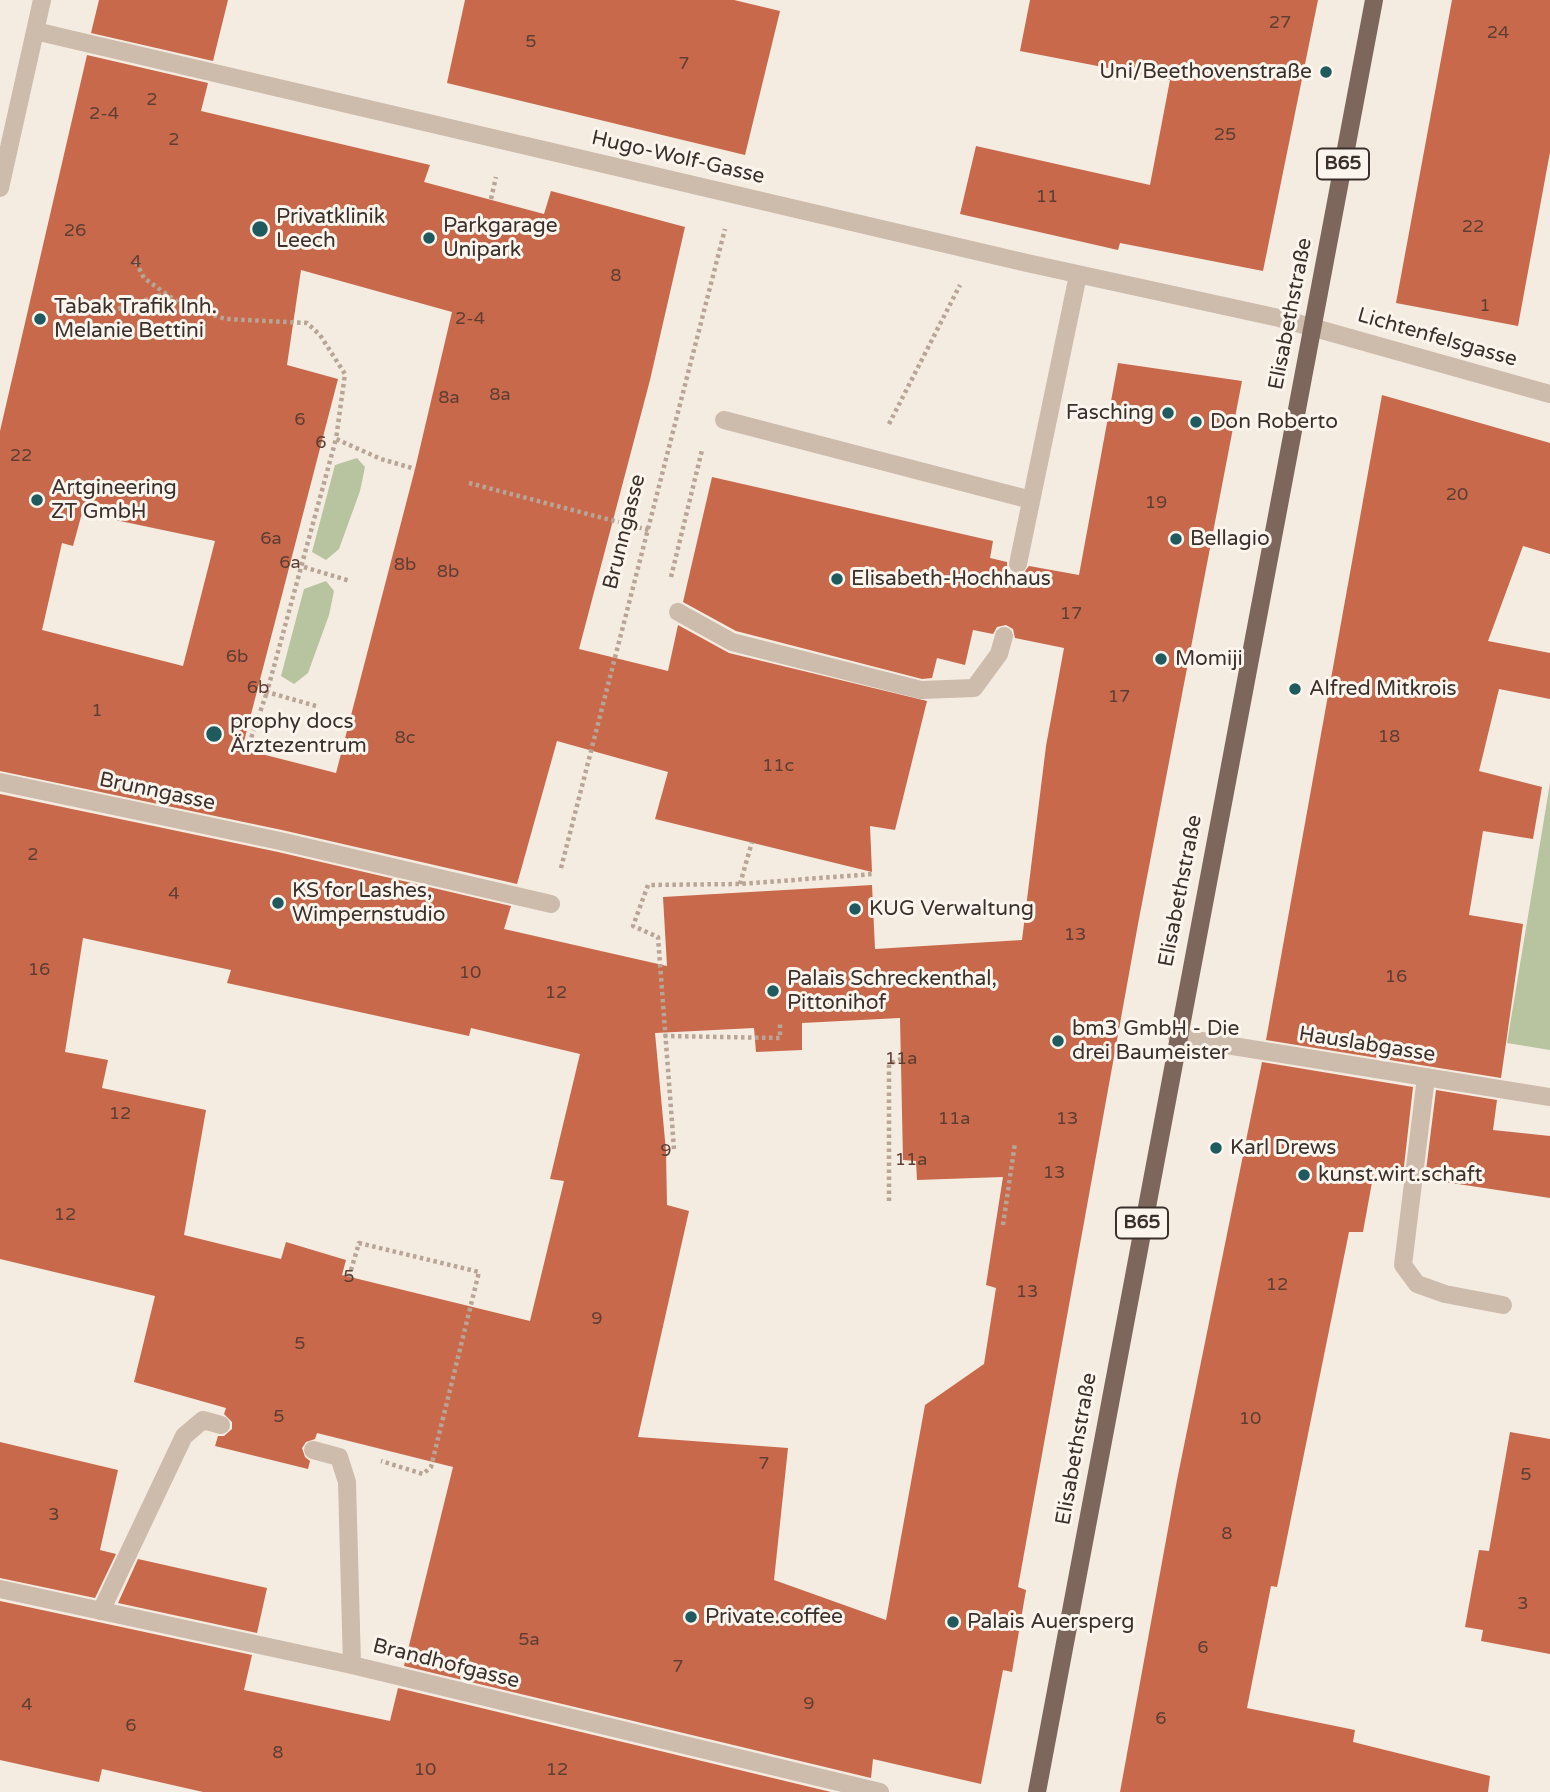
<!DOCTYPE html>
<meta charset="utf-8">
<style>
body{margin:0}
canvas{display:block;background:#f4ebe1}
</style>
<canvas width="1550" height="1792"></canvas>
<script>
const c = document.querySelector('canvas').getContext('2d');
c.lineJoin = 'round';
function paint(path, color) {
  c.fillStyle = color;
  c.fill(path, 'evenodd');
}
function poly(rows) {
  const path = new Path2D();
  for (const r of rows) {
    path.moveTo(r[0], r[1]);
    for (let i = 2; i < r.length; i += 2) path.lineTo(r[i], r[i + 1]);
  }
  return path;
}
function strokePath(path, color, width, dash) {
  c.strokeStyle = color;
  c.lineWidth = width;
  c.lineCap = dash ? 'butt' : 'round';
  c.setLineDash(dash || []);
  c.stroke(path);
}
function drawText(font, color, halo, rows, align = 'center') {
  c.font = font + ' "Varela Round",sans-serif';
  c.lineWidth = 6;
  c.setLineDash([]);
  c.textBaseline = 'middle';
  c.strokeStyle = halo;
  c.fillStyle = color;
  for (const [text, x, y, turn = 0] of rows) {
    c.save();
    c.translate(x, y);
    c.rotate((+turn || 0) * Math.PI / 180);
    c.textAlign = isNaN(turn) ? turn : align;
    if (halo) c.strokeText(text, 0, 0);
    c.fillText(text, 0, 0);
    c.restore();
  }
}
paint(poly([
 [357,458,365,467,360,491,339,549,326,560,312,552,335,465],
 [326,581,334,591,329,615,308,673,294,684,281,676,304,589],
 [1550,783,1550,1050,1507,1043]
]), '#b8c4a0');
paint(poly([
 [99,0,228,0,213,61,91,33],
 [465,0,734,0,780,11,745,155,447,83],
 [1030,0,1318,0,1263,271,1120,243,1118,250,960,214,976,146,1150,185,1170,80,1020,51],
 [1452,0,1550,0,1550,152,1518,326,1396,303],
 [87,55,208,83,201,111,430,165,424,182,544,214,551,191,685,227,650,380,579,649,668,671,678,625,729,653,927,701,895,830,870,826,872,872,655,819,668,772,557,741,517,884,282,830,0,771,0,431],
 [301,270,452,312,415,469,336,773,242,749,338,379,287,365],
 [82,513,215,541,183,666,42,630,62,543,73,546],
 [1118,363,1242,381,1138,924,1018,1587,1026,1590,1012,1672,1003,1670,981,1784,873,1759,871,1778,404,1666,453,1467,317,1433,315,1439,306,1442,302,1448,305,1457,310,1461,308,1469,215,1446,218,1436,224,1436,232,1429,232,1422,224,1414,226,1408,134,1382,155,1296,0,1259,0,794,278,852,511,906,504,929,667,966,663,897,872,885,875,949,1022,940,1046,746,1064,648,1015,638,1013,629,1006,625,997,627,993,634,973,630,965,665,937,658,932,678,922,679,736,631,683,602,712,477,993,541,990,558,1007,562,1007,568,1015,575,1022,575,1029,566,1079,575],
 [83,938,231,970,227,983,469,1036,471,1028,580,1054,550,1179,564,1181,530,1321,342,1275,346,1260,286,1242,281,1259,184,1235,206,1110,102,1088,108,1060,65,1052],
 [900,1018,903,1160,916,1161,917,1180,1003,1177,986,1285,996,1288,984,1364,925,1405,886,1620,774,1580,788,1448,638,1437,689,1211,667,1205,666,1151,655,1033,754,1028,756,1052,802,1050,802,1023],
 [1382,395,1550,443,1550,554,1523,546,1488,641,1550,653,1550,699,1499,689,1479,771,1542,787,1533,839,1483,831,1469,915,1523,924,1501,1078,1266,1040],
 [1262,1062,1413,1087,1403,1175,1374,1171,1363,1232,1349,1232,1277,1587,1271,1586,1247,1708,1355,1730,1353,1742,1490,1776,1488,1792,1120,1792,1177,1480],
 [1436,1090,1497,1100,1493,1130,1550,1136,1550,1198,1425,1179],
 [1510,1432,1550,1439,1550,1654,1481,1641,1483,1630,1465,1627,1479,1550,1489,1551],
 [0,1442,118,1470,100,1550,116,1554,95,1598,0,1578],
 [138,1559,267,1588,257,1633,118,1603],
 [0,1601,252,1655,244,1690,390,1721,398,1688,831,1792,203,1792,102,1769,99,1782,0,1760]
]), '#c8694b');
strokePath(poly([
 [491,199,496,177],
 [136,262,144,278,183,306,226,319,307,323,320,335,345,374,336,439,381,459,415,469],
 [118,309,164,294],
 [889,424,960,285],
 [469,483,649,530],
 [304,567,350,581],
 [671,577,702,450],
 [316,706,267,692,336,439],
 [249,744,267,692],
 [561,868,725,229],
 [740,884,752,842],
 [664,1036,780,1038,780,1024],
 [674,1149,658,937,633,926,648,885,740,884,873,874],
 [889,1201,889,1064,901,1059],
 [1003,1225,1015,1143],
 [349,1277,359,1243,479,1272,431,1467,423,1474,381,1461]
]), '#b9a596', 4.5, [3.5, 3.5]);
strokePath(poly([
 [724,420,1031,500],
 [1018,564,1078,275],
 [678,612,732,642,921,690,974,688,999,654,1004,636],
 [1426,1077,1403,1265,1417,1284,1445,1294,1503,1305],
 [313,1450,339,1457,347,1482,352,1665],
 [101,1611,184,1436,203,1420,221,1425]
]), '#cdbbac', 18);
strokePath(poly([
 [35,31,1027,263,1279,318,1550,394],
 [0,188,42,0],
 [0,782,280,841,551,904],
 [1177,1037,1550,1097],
 [0,1589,352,1665,880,1792]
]), '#cdbbac', 18);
strokePath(poly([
 [1037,1792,1374,0]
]), '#7d675c', 18);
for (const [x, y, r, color] of [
 [1326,72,7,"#1f5a5e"],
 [260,229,9,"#1f5a5e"],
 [429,238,7,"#1f5a5e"],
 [40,319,7,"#1f5a5e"],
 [1168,413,7,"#1f5a5e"],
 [1196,422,7,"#1f5a5e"],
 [37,500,7,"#1f5a5e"],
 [1176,539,7,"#1f5a5e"],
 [837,579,7,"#1f5a5e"],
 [1161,659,7,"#1f5a5e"],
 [1295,689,7,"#1f5a5e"],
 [214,734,9,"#1f5a5e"],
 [278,903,7,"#1f5a5e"],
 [855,909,7,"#1f5a5e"],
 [773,991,7,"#1f5a5e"],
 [1058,1041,7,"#1f5a5e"],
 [1216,1148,7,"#1f5a5e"],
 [1304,1175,7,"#1f5a5e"],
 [691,1617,7,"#1f5a5e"],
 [953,1622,7,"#1f5a5e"]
]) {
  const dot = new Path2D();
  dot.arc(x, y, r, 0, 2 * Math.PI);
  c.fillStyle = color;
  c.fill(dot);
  strokePath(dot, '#fbf5ee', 2.5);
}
drawText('18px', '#5e3e33', null, [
 ["27",1280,23],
 ["24",1498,33],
 ["5",531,42],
 ["7",684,64],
 ["2",152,100],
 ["2-4",104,114],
 ["25",1225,135],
 ["2",174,140],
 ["11",1047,197],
 ["22",1473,227],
 ["26",75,231],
 ["4",136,262],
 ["8",616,276],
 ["1",1485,306],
 ["2-4",470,319],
 ["8a",500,395],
 ["8a",449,398],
 ["6",300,420],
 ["6",321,443],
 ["22",21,456],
 ["20",1457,495],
 ["19",1156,503],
 ["6a",271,539],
 ["6a",290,563],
 ["8b",405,565],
 ["8b",448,572],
 ["17",1071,614],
 ["6b",237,657],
 ["6b",258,688],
 ["17",1119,697],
 ["1",97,711],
 ["18",1389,737],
 ["8c",405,738],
 ["11c",778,766],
 ["2",33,855],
 ["4",174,894],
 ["13",1075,935],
 ["16",39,970],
 ["10",470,973],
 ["16",1396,977],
 ["12",556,993],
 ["11a",901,1059],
 ["12",120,1114],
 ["11a",954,1119],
 ["13",1067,1119],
 ["9",666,1151],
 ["11a",911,1160],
 ["13",1054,1173],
 ["12",65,1215],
 ["5",349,1277],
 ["12",1277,1285],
 ["13",1027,1292],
 ["9",597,1319],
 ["5",300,1344],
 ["5",279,1417],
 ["10",1250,1419],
 ["7",764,1464],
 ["5",1526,1475],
 ["3",54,1515],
 ["8",1227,1534],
 ["3",1523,1604],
 ["5a",529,1640],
 ["6",1203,1648],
 ["7",678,1667],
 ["9",809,1704],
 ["4",27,1705],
 ["6",1161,1719],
 ["6",131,1726],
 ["8",278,1753],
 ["10",425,1770],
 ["12",557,1770]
]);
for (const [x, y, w] of [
 [1343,164,52],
 [1142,1223,52]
]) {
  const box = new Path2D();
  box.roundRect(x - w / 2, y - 15.5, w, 31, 5);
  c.fillStyle = '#fbf5ee';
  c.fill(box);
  strokePath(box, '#3b302b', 2);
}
drawText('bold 19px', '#3b302b', null, [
 ["B65",1343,164],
 ["B65",1142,1223]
]);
drawText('21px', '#3b302b', '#fbf5ee', [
 ["Uni/Beethovenstraße",1312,72,"right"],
 ["Privatklinik",276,217],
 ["Leech",276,241],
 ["Parkgarage",443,226],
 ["Unipark",443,250],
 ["Tabak Trafik Inh.",54,307],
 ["Melanie Bettini",54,331],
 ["Fasching",1154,413,"right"],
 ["Don Roberto",1210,422],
 ["Artgineering",51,488],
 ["ZT GmbH",51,512],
 ["Bellagio",1190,539],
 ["Elisabeth-Hochhaus",851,579],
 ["Momiji",1175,659],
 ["Alfred Mitkrois",1309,689],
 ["prophy docs",230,722],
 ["Ärztezentrum",230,746],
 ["KS for Lashes,",292,891],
 ["Wimpernstudio",292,915],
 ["KUG Verwaltung",869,909],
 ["Palais Schreckenthal,",787,979],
 ["Pittonihof",787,1003],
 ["bm3 GmbH - Die",1072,1029],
 ["drei Baumeister",1072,1053],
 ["Karl Drews",1230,1148],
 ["kunst.wirt.schaft",1318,1175],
 ["Private.coffee",705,1617],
 ["Palais Auersperg",967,1622]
], 'left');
drawText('21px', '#3b302b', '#fbf5ee', [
 ["Hugo-Wolf-Gasse",678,158,13],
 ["Elisabethstraße",1291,314,-79],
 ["Lichtenfelsgasse",1437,338,16],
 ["Brunngasse",625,532,-76],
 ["Brunngasse",157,792,12],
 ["Elisabethstraße",1181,891,-79],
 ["Hauslabgasse",1367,1045,9],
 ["Elisabethstraße",1077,1449,-80],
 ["Brandhofgasse",446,1664,14]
]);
</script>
